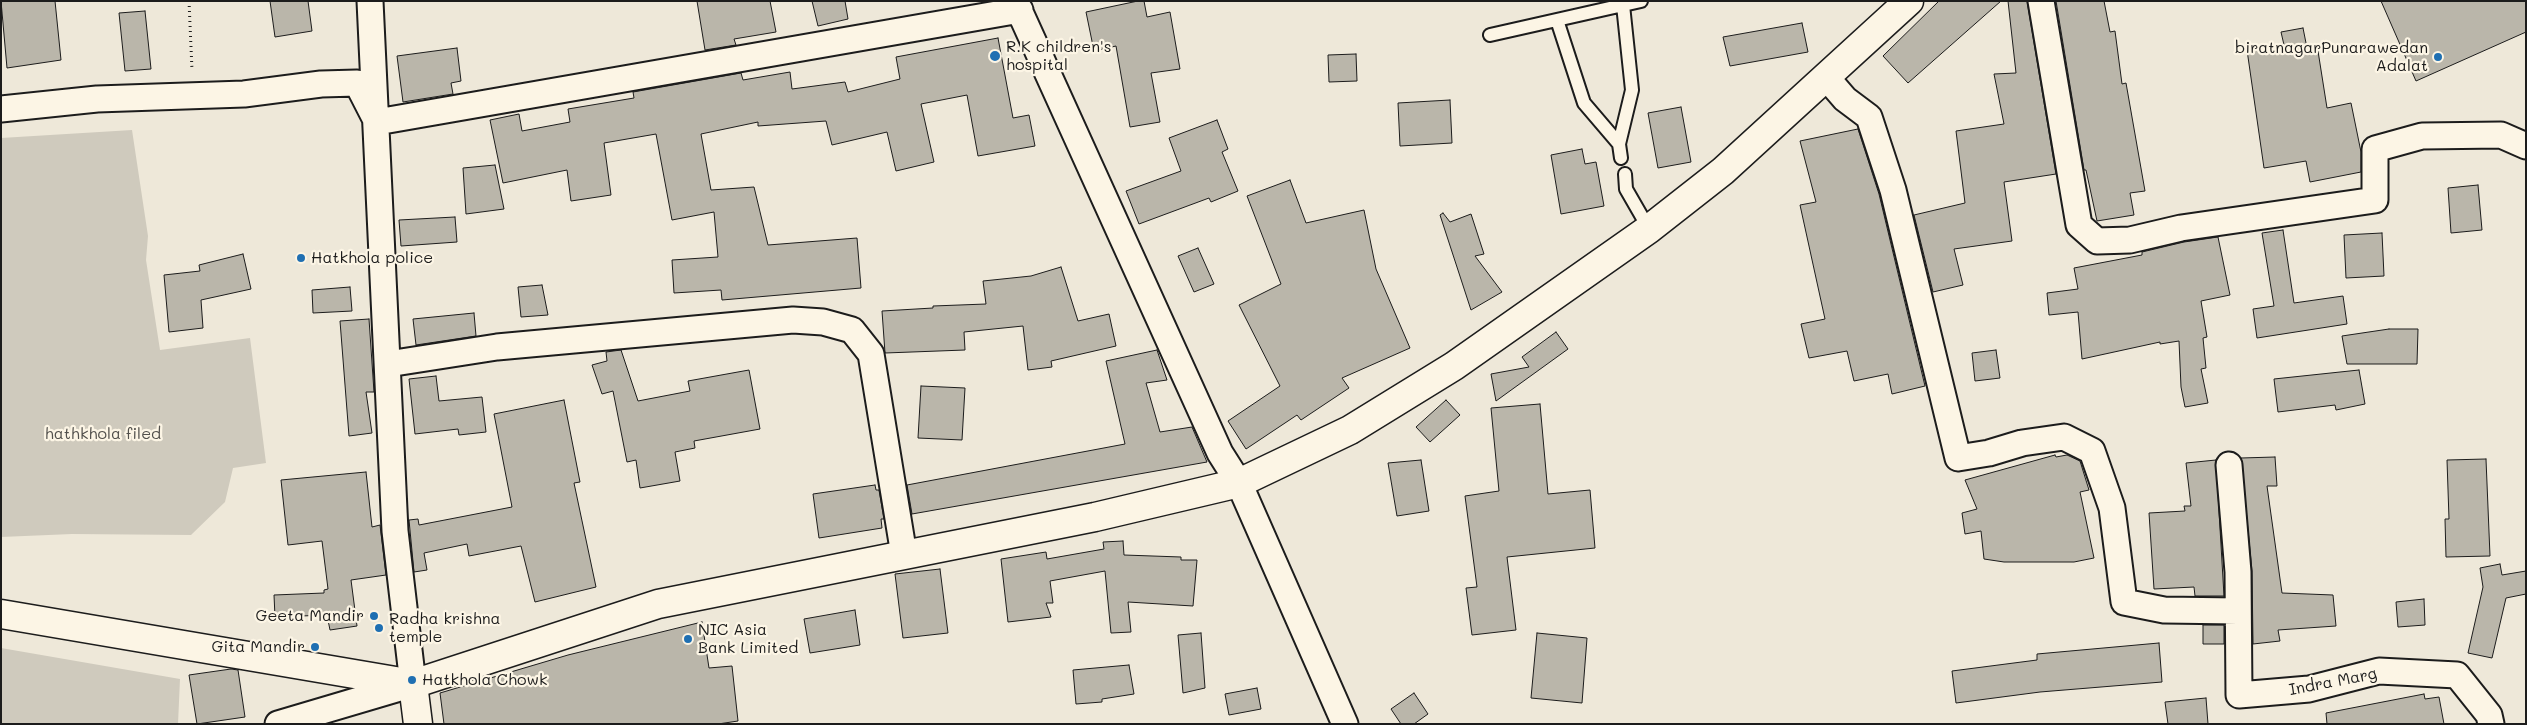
<!DOCTYPE html>
<style>
body{margin:0}
#map{position:relative;width:2527px;height:725px;overflow:hidden;background:#eee8d9;font-family:Mali,sans-serif}
canvas{display:block}
.frame{position:absolute;inset:0;border:2px solid #1c1c1c;pointer-events:none}
</style>
<div id="map">
<canvas width="2527" height="725"></canvas>
<div class="frame"></div>
</div>
<script>
const c = document.querySelector('canvas').getContext('2d');
c.lineJoin = 'round';
function paint(path, color) {
  c.fillStyle = color;
  c.fill(path, 'evenodd');
}
function poly(rows) {
  const path = new Path2D();
  for (const r of rows) {
    path.moveTo(r[0], r[1]);
    for (let i = 2; i < r.length; i += 2) path.lineTo(r[i], r[i + 1]);
  }
  return path;
}
function strokePath(path, color, width, dash) {
  c.strokeStyle = color;
  c.lineWidth = width;
  c.lineCap = dash ? 'butt' : 'round';
  c.setLineDash(dash || []);
  c.stroke(path);
}
function drawText(font, color, halo, rows, align = 'center') {
  c.font = font + ' Mali,sans-serif';
  c.lineWidth = 4.5;
  c.setLineDash([]);
  c.textBaseline = 'middle';
  c.strokeStyle = halo;
  c.fillStyle = color;
  for (const [text, x, y, turn = 0] of rows) {
    c.save();
    c.translate(x, y);
    c.rotate((+turn || 0) * Math.PI / 180);
    c.textAlign = isNaN(turn) ? turn : align;
    if (halo) c.strokeText(text, 0, 0);
    c.fillText(text, 0, 0);
    c.restore();
  }
}
paint(poly([
 [132,130,148,236,146,260,160,350,250,338,266,463,233,468,225,502,191,535,72,534,1,537,1,138],
 [1,648,180,679,178,724,1,724]
]), '#cfcabd');
const building = poly([
 [1,1,55,1,61,60,7,68,1,1],
 [270,1,308,1,312,31,275,37,270,1],
 [697,1,770,1,776,32,734,39,736,45,705,50,697,1],
 [812,1,845,1,848,19,818,26,812,1],
 [1138,1,1144,1,1147,17,1170,12,1180,69,1151,73,1160,122,1130,127,1116,46,1094,51,1086,12,1138,1],
 [1939,1,2001,1,1908,83,1883,56,1939,1],
 [2008,1,2027,1,2056,174,2004,182,2012,241,1954,249,1963,285,1933,292,1914,215,1965,203,1956,131,2004,124,1994,74,2016,73,2008,1],
 [2056,1,2104,1,2110,32,2115,31,2122,84,2126,83,2145,191,2130,193,2134,215,2097,221,2086,170,2084,170,2056,1],
 [2381,1,2526,1,2526,32,2416,81,2381,1],
 [145,11,151,69,125,71,119,13,145,11],
 [1802,23,1808,52,1730,66,1723,37,1802,23],
 [2303,28,2308,53,2318,51,2327,108,2351,103,2361,152,2361,172,2310,182,2306,161,2264,168,2247,50,2284,45,2281,32,2303,28],
 [998,38,1013,118,1029,115,1035,146,978,156,967,95,921,104,934,162,896,171,887,132,832,145,826,121,758,126,758,122,701,134,711,190,754,187,768,245,857,238,861,288,722,300,721,290,674,293,672,260,718,257,714,212,672,220,656,134,604,143,611,195,571,201,567,170,503,183,490,120,519,114,522,131,570,122,568,109,634,98,633,92,741,73,743,80,790,72,792,89,845,82,848,92,900,79,896,57,998,38],
 [457,48,461,81,451,83,453,94,403,102,397,56,457,48],
 [1356,54,1357,81,1329,82,1328,55,1356,54],
 [1450,100,1452,143,1400,146,1398,103,1450,100],
 [1681,107,1691,162,1658,168,1648,113,1681,107],
 [1217,120,1228,149,1222,152,1238,191,1211,202,1209,198,1139,224,1126,191,1181,171,1169,138,1217,120],
 [1858,129,1879,194,1925,386,1892,394,1888,374,1854,381,1847,351,1809,358,1801,324,1825,319,1800,205,1816,202,1800,141,1858,129],
 [1582,149,1585,164,1596,162,1604,206,1561,214,1551,155,1582,149],
 [495,165,504,209,466,214,463,168,495,165],
 [1290,180,1306,223,1364,210,1376,269,1410,348,1342,378,1349,388,1301,420,1297,415,1246,449,1228,421,1280,386,1239,305,1281,284,1247,196,1290,180],
 [2478,185,2482,230,2451,233,2448,188,2478,185],
 [1443,213,1450,222,1471,214,1484,254,1475,256,1502,292,1471,310,1440,215,1443,213],
 [455,217,457,242,401,246,399,220,455,217],
 [2283,230,2294,303,2343,296,2347,324,2257,338,2253,309,2274,306,2262,233,2283,230],
 [2382,233,2384,276,2346,278,2344,235,2382,233],
 [2218,237,2230,295,2201,301,2207,337,2203,338,2206,368,2201,369,2208,403,2185,407,2181,387,2179,341,2160,344,2160,342,2082,359,2078,312,2049,315,2047,293,2078,289,2074,268,2142,255,2142,252,2184,242,2218,237],
 [1198,248,1214,284,1194,292,1178,256,1198,248],
 [243,254,251,289,201,300,203,328,169,332,164,275,200,271,199,265,243,254],
 [1061,267,1078,321,1109,314,1116,346,1051,361,1052,367,1028,370,1023,326,964,332,965,350,885,353,882,311,933,308,933,306,986,304,983,281,1031,276,1061,267],
 [542,285,548,315,521,317,518,287,542,285],
 [350,287,352,311,313,313,312,290,350,287],
 [474,313,476,336,416,345,413,319,474,313],
 [369,319,374,392,366,392,372,433,349,436,340,321,369,319],
 [2389,329,2418,329,2417,364,2347,364,2342,336,2389,329],
 [1556,332,1568,349,1496,401,1491,374,1529,367,1522,357,1556,332],
 [621,350,638,401,690,391,688,381,749,370,760,429,694,441,695,448,675,452,680,481,640,488,636,460,627,462,613,391,602,394,592,365,607,361,606,352,621,350],
 [1157,350,1167,380,1146,383,1160,432,1192,427,1207,462,912,514,907,485,1125,444,1106,361,1157,350],
 [1996,350,2000,378,1975,381,1972,353,1996,350],
 [2359,370,2365,404,2336,410,2335,405,2278,412,2274,379,2359,370],
 [436,376,439,401,482,397,486,432,459,435,458,429,415,434,409,379,436,376],
 [921,386,965,388,962,440,918,438,921,386],
 [564,400,580,482,574,483,596,587,535,602,521,546,469,556,467,544,424,553,427,570,414,572,409,520,418,519,419,525,512,507,494,414,564,400],
 [1446,400,1460,415,1430,442,1416,427,1446,400],
 [1540,404,1548,494,1590,490,1595,548,1507,557,1516,630,1472,635,1466,588,1477,587,1465,496,1499,491,1491,408,1540,404],
 [2055,455,2056,457,2067,455,2080,461,2089,490,2080,492,2094,558,2074,562,2004,562,1984,559,1981,531,1965,534,1962,513,1977,509,1965,480,2055,455],
 [2275,457,2277,486,2267,486,2282,593,2333,595,2336,626,2278,630,2280,641,2253,644,2252,571,2241,458,2275,457],
 [2486,459,2490,556,2446,557,2445,519,2449,519,2447,460,2486,459],
 [1421,460,1429,511,1397,516,1388,463,1421,460],
 [2216,460,2224,596,2195,596,2194,587,2154,589,2149,513,2185,511,2184,506,2191,506,2186,463,2216,460],
 [366,472,372,527,380,525,386,575,351,580,357,626,330,630,327,615,275,617,274,595,324,593,324,590,328,589,322,541,288,545,281,480,366,472],
 [875,485,876,490,879,490,884,519,881,519,882,528,819,538,813,494,875,485],
 [1123,541,1124,555,1181,557,1181,560,1197,560,1193,606,1128,602,1131,632,1111,633,1105,571,1050,581,1053,603,1046,603,1051,617,1008,622,1001,559,1046,552,1047,559,1104,549,1103,542,1123,541],
 [2500,564,2502,575,2526,571,2526,594,2506,598,2492,658,2468,653,2483,587,2480,568,2500,564],
 [940,569,948,633,903,638,895,574,940,569],
 [2424,599,2425,625,2398,627,2396,602,2424,599],
 [855,610,860,645,810,653,804,619,855,610],
 [702,622,709,668,732,666,738,721,718,724,444,724,440,693,568,655,702,622],
 [2203,625,2224,625,2224,644,2203,644,2203,625],
 [1201,633,1205,688,1183,693,1178,635,1201,633],
 [1537,633,1587,638,1582,703,1531,698,1537,633],
 [2159,643,2162,682,2040,692,1956,703,1952,671,2037,660,2037,654,2159,643],
 [1129,665,1134,694,1102,699,1102,702,1076,704,1073,670,1129,665],
 [231,669,238,670,245,717,197,724,189,675,231,669],
 [1257,688,1261,709,1229,715,1225,694,1257,688],
 [1414,693,1428,714,1414,724,1401,724,1391,709,1414,693],
 [2424,694,2425,699,2439,697,2444,724,2327,724,2326,713,2424,694],
 [2206,698,2208,724,2168,724,2165,702,2206,698]
]);
paint(building, '#bab6aa');
strokePath(building, '#1c1c1c', 1);
const service = poly([
 [1557,20,1584,103,1619,144,1632,90,1623,5],
 [1490,35,1641,1],
 [1619,144,1621,158],
 [1625,174,1626,189,1649,229]
]);
const minor = poly([
 [1015,1,1220,453,1239,483,1345,724],
 [2041,1,2079,225,2097,241,2130,240,2181,228,2375,200,2375,149,2422,136,2501,135,2526,146],
 [1826,77,1845,99,1869,117,1893,190,1958,458,1989,453,2022,443,2064,437,2092,451,2112,508,2124,602,2164,610,2238,611],
 [1,109,97,99,244,94,321,84,357,83,377,122,1020,10],
 [388,364,497,347,793,320,823,322,852,330,871,354,904,555],
 [2229,465,2238,572,2239,695,2309,689,2379,671,2457,675,2489,715,2491,724],
 [278,724,413,684,395,531,370,1]
]);
const tertiary = poly([
 [413,684,418,724]
]);
const primary = poly([
 [1,614,413,684,658,604,1095,517,1239,483,1350,430,1454,366,1649,229,1723,171,1909,1]
]);
strokePath(service, '#1c1c1c', 16);
strokePath(minor, '#1c1c1c', 29);
strokePath(tertiary, '#1c1c1c', 31);
strokePath(primary, '#1c1c1c', 31);
strokePath(poly([
 [189,1,192,70]
]), '#1c1c1c', 3, [1, 4]);
strokePath(service, '#fcf5e5', 12);
strokePath(minor, '#fcf5e5', 25);
strokePath(tertiary, '#fcf5e5', 28);
strokePath(primary, '#fcf5e5', 28);
for (const [x, y, r, color] of [
 [995,56,6,"#1f6fb2"],
 [2438,57,5,"#1f6fb2"],
 [301,258,5,"#1f6fb2"],
 [374,616,5,"#1f6fb2"],
 [379,628,5,"#1f6fb2"],
 [688,639,5,"#1f6fb2"],
 [315,647,5,"#1f6fb2"],
 [412,680,5,"#1f6fb2"]
]) {
  const dot = new Path2D();
  dot.arc(x, y, r, 0, 2 * Math.PI);
  c.fillStyle = color;
  c.fill(dot);
  strokePath(dot, '#fcf5e5', 2);
}
drawText('16px', '#1c1c1c', '#fcf5e5', [
 ["R.K children's",1006,47],
 ["hospital",1006,65],
 ["biratnagarPunarawedan",2428,48,"right"],
 ["Adalat",2428,66,"right"],
 ["Hatkhola police",311,258],
 ["Geeta Mandir",364,616,"right"],
 ["Radha krishna",389,619],
 ["temple",389,637],
 ["NIC Asia",698,630],
 ["Bank Limited",698,648],
 ["Gita Mandir",305,647,"right"],
 ["Hatkhola Chowk",422,680]
], 'left');
drawText('16px', '#52504c', '#fcf5e5', [
 ["hathkhola filed",103,434]
]);
drawText('16px', '#1c1c1c', '#fcf5e5', [
 ["Indra Marg",2333,682,-11]
]);
</script>
